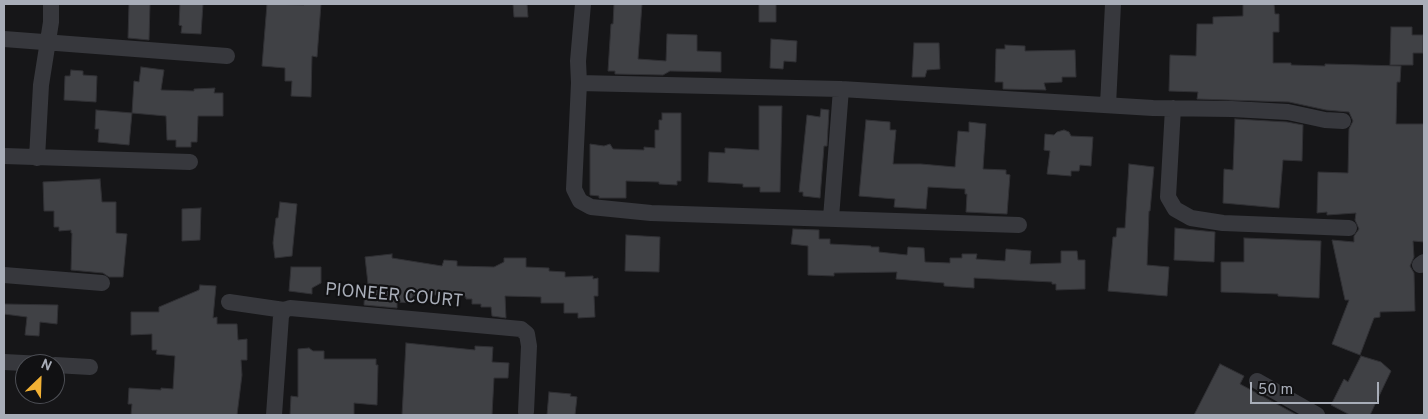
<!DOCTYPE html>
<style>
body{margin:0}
#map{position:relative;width:1428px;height:419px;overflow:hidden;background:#161618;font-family:Overpass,sans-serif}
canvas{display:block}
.frame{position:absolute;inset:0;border:5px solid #a8adb8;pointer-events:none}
.north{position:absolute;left:15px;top:354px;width:50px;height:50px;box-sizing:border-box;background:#111113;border:1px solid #4d4f55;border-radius:50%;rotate:24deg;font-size:14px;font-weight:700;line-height:20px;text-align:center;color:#a8adb8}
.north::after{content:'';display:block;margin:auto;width:18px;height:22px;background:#f2b134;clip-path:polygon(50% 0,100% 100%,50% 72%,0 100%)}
.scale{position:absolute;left:1250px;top:382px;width:129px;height:22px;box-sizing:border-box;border:2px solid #a8adb8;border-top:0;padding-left:6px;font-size:15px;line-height:18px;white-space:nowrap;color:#a8adb8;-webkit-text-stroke:4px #111113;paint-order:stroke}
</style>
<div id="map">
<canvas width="1428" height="419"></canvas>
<div class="frame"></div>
<div class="north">N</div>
<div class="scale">50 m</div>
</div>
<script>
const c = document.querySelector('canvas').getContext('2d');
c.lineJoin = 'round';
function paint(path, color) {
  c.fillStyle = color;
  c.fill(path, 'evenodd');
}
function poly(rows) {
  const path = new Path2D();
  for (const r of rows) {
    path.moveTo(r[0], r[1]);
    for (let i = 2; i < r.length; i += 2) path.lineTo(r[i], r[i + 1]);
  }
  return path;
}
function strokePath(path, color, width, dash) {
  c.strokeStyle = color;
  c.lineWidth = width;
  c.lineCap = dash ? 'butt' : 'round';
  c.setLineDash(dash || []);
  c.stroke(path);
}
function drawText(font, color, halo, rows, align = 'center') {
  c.font = font + ' Overpass,sans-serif';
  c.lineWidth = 4.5;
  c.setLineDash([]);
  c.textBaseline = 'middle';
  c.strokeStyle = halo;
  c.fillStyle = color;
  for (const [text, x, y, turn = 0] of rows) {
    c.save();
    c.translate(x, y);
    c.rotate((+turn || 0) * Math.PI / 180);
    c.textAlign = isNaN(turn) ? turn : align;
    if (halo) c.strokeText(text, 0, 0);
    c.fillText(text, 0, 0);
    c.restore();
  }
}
const building = poly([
 [129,4,150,4,149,40,128,38,129,4],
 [180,4,203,4,201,34,181,33,182,26,179,25,180,4],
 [267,4,304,5,305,4,321,4,317,57,312,56,311,97,291,96,292,81,285,81,285,68,262,66,267,4],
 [513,4,527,4,528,17,514,17,513,4],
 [614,4,642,4,638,59,666,61,667,34,697,35,697,51,721,52,721,72,670,71,663,75,615,74,615,71,608,71,611,24,613,24,614,4],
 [759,4,776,4,776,22,759,22,759,4],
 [1243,4,1274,4,1275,14,1279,14,1279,32,1273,32,1273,63,1291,63,1291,65,1325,66,1325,64,1401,66,1400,82,1397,82,1396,124,1424,124,1424,242,1413,241,1414,257,1410,266,1414,273,1415,311,1380,312,1380,317,1374,318,1360,355,1332,344,1349,300,1345,300,1332,240,1354,242,1354,236,1359,229,1355,220,1356,213,1327,215,1327,212,1317,213,1318,172,1348,173,1349,129,1353,121,1349,112,1326,110,1289,102,1197,99,1198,92,1169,91,1170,55,1196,56,1197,24,1213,24,1213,17,1243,16,1243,4],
 [1391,27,1412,27,1412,35,1423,35,1423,53,1413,53,1413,65,1390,65,1391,27],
 [771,39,797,41,796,62,784,61,783,69,770,68,771,39],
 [914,43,939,43,940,69,927,70,925,77,912,77,914,43],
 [1005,45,1025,46,1025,51,1075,50,1076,77,1062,77,1062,82,1044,83,1046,90,1003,89,1003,82,995,82,996,49,1005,49,1005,45],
 [141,67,164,70,161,90,194,91,194,89,215,88,214,93,223,93,223,116,198,116,197,142,191,142,191,147,176,147,176,140,167,140,166,116,132,113,134,81,139,82,141,67],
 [71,70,83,71,83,75,97,76,96,102,64,100,65,76,70,76,71,70],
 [759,106,782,106,780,192,760,192,760,187,743,187,743,184,708,182,709,152,725,153,725,148,759,150,759,106],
 [821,109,829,110,827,146,824,146,820,198,803,196,803,192,799,192,807,115,820,117,821,109],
 [96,110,132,113,129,145,98,142,99,129,95,129,96,110],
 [662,113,681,113,681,181,677,181,677,185,659,184,659,182,626,181,626,198,599,198,599,196,590,195,590,144,604,146,610,144,613,149,644,150,644,147,655,148,655,130,659,130,659,120,662,120,662,113],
 [1235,119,1287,122,1303,125,1302,161,1283,160,1279,208,1223,203,1224,169,1233,170,1235,119],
 [866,120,890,122,890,130,896,130,893,164,921,164,955,167,958,131,969,132,969,122,986,124,983,169,1006,170,1006,174,1010,175,1007,214,966,212,967,194,965,194,965,189,928,187,926,209,894,207,895,199,859,196,866,120],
 [1064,130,1069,132,1071,136,1093,137,1091,166,1080,165,1079,171,1071,171,1071,176,1047,174,1050,151,1044,150,1045,134,1054,135,1057,132,1064,130],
 [1129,164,1154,167,1150,211,1149,211,1147,265,1169,267,1167,296,1108,291,1113,237,1116,237,1117,228,1125,228,1129,164],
 [100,179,102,202,116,202,116,233,127,234,123,277,109,277,103,273,71,270,72,233,71,233,71,230,59,231,59,227,54,227,54,211,44,211,43,182,100,179],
 [280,202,297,204,292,256,275,258,273,243,276,218,278,218,280,202],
 [201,208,200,240,182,241,182,209,201,208],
 [1175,228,1215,232,1214,262,1174,260,1175,228],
 [793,229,819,230,819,239,830,239,830,244,871,246,871,247,879,247,879,252,907,255,908,247,924,248,925,262,950,263,950,258,962,258,962,254,977,254,976,259,1005,261,1006,249,1031,251,1030,264,1061,263,1061,251,1077,251,1078,260,1085,260,1085,289,1056,290,1056,284,1052,284,1052,282,974,278,974,288,944,286,944,283,896,279,897,272,834,273,834,276,808,275,808,246,791,244,793,229],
 [626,235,660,237,659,272,625,271,626,235],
 [1244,238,1321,241,1319,298,1278,296,1278,294,1221,292,1221,262,1244,262,1244,238],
 [392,254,392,258,442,266,444,260,457,261,457,266,494,267,504,262,504,258,526,258,526,267,549,268,549,271,565,272,565,277,593,276,593,279,598,278,598,296,594,296,595,317,578,318,578,313,564,313,564,303,541,303,541,297,505,296,506,318,492,316,491,307,481,307,481,304,472,304,472,299,466,299,466,297,420,294,419,296,413,295,412,303,397,302,397,308,364,305,365,284,368,284,365,257,392,254],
 [291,267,321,267,321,283,312,288,312,294,289,291,291,267],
 [200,285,216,286,213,318,217,317,217,324,237,324,238,340,247,339,247,360,241,360,242,375,237,415,131,415,132,404,128,404,129,388,161,390,161,388,173,389,175,356,156,354,157,350,152,350,152,334,131,335,131,312,159,312,159,307,199,290,200,285],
 [4,304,58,305,57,324,40,322,39,336,25,335,27,317,4,314,4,304],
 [406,343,475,350,475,346,493,347,492,362,509,363,508,378,494,378,492,415,402,415,406,343],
 [309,348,313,351,324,351,324,359,376,359,376,365,378,365,377,405,354,403,354,415,290,415,291,396,298,397,298,349,309,348],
 [1361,356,1381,362,1391,371,1370,415,1350,415,1331,405,1344,379,1348,382,1361,356],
 [1220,364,1244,376,1240,384,1297,415,1194,415,1220,364],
 [549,392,571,394,570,396,577,397,575,415,547,415,549,392]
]);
paint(building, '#404145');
strokePath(building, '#303034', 1);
strokePath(poly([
 [583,4,578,61,579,83,841,89,1153,108,1232,109,1288,112,1325,120,1343,121],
 [4,39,227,56],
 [579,83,574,189,580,201,591,207,651,213,1019,225],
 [1108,105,1113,4],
 [1173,108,1168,197,1175,209,1191,218,1223,223,1349,228],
 [4,156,190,162],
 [37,158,41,85,51,22,51,4],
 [831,218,841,89],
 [1420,265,1424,262],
 [4,275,102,283],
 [229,302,284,310],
 [4,362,43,364],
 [55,365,90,367],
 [1257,381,1317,415],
 [274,415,281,316,284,310,290,308,521,329,527,334,529,346,526,412]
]), '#37383d', 16);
drawText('18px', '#a8adb8', '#111113', [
 ["PIONEER COURT",394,297,5]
]);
</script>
